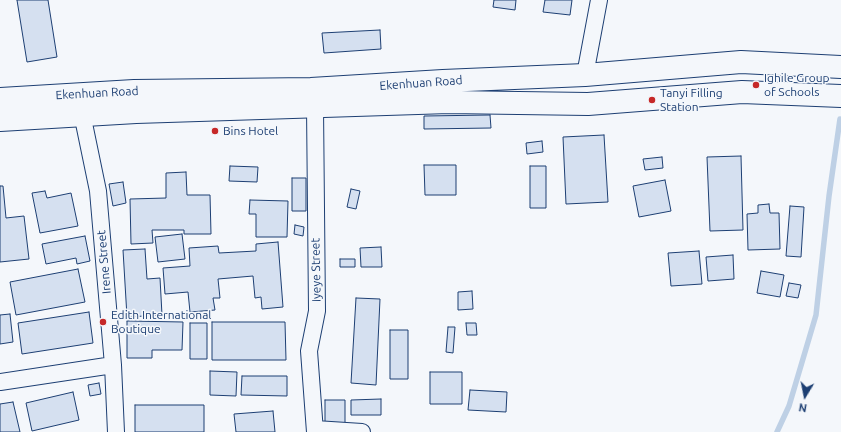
<!DOCTYPE html>
<style>
body{margin:0}
#map{position:relative;width:841px;height:432px;overflow:hidden;background:#f4f7fb;font-family:Ubuntu,sans-serif}
canvas{display:block}
.north{position:absolute;left:785px;top:376px;width:40px;height:40px;-webkit-text-stroke:3px #f4f7fb;paint-order:stroke;rotate:190deg;font-size:11px;font-weight:700;line-height:16px;text-align:center;color:#1d3f73}
.north::after{content:'';display:block;margin:auto;width:14px;height:18px;background:#1d3f73;clip-path:polygon(50% 0,100% 100%,50% 72%,0 100%)}
</style>
<div id="map">
<canvas width="841" height="432"></canvas>
<div class="north">N</div>
</div>
<script>
const c = document.querySelector('canvas').getContext('2d');
c.lineJoin = 'round';
function poly(rows) {
  const path = new Path2D();
  for (const r of rows) {
    path.moveTo(r[0], r[1]);
    for (let i = 2; i < r.length; i += 2) path.lineTo(r[i], r[i + 1]);
  }
  return path;
}
function strokePath(path, color, width, dash) {
  c.strokeStyle = color;
  c.lineWidth = width;
  c.lineCap = dash ? 'butt' : 'round';
  c.setLineDash(dash || []);
  c.stroke(path);
}
function paint(path, color) {
  c.fillStyle = color;
  c.fill(path, 'evenodd');
}
function drawText(font, color, halo, rows, align = 'center') {
  c.font = font + ' Ubuntu,sans-serif';
  c.lineWidth = 3;
  c.setLineDash([]);
  c.textBaseline = 'middle';
  c.strokeStyle = halo;
  c.fillStyle = color;
  for (const [text, x, y, turn = 0] of rows) {
    c.save();
    c.translate(x, y);
    c.rotate((+turn || 0) * Math.PI / 180);
    c.textAlign = isNaN(turn) ? turn : align;
    if (halo) c.strokeText(text, 0, 0);
    c.fillText(text, 0, 0);
    c.restore();
  }
}
strokePath(poly([
 [777,432,789,406,816,315,829,196,840,119]
]), '#bed0e5', 5.5);
const building = poly([
 [17,0,48,0,57,57,27,62,17,0],
 [494,0,516,0,515,10,493,7,494,0],
 [545,0,572,0,570,15,543,12,545,0],
 [380,30,381,49,324,53,322,33,380,30],
 [490,115,491,128,424,129,424,116,490,115],
 [604,135,608,202,566,204,563,137,604,135],
 [542,141,543,152,527,154,526,143,542,141],
 [741,156,743,230,710,231,707,157,741,156],
 [662,157,663,168,645,170,643,159,662,157],
 [424,165,456,165,456,195,425,195,424,165],
 [230,166,258,167,257,182,229,181,230,166],
 [530,166,546,166,546,208,530,208,530,166],
 [186,172,187,195,210,195,211,234,184,234,184,230,152,230,153,243,131,244,130,199,166,198,166,173,186,172],
 [292,178,306,178,306,211,292,211,292,178],
 [665,180,671,211,639,217,633,186,665,180],
 [123,182,126,203,113,206,109,184,123,182],
 [0,186,3,186,6,218,24,216,29,259,0,262,0,186],
 [351,189,360,191,356,209,347,207,351,189],
 [45,191,47,198,71,193,78,226,40,233,32,193,45,191],
 [250,200,288,201,287,237,256,237,256,214,249,214,250,200],
 [769,204,770,213,779,213,780,249,748,250,747,214,758,213,758,205,769,204],
 [790,206,804,207,801,257,786,256,790,206],
 [295,225,304,227,303,236,294,234,295,225],
 [182,234,185,259,158,262,155,237,182,234],
 [85,236,90,261,77,264,76,258,46,264,42,244,85,236],
 [278,242,283,307,262,309,261,297,255,298,253,276,218,279,220,298,213,298,215,310,190,312,188,292,165,294,163,268,190,266,189,248,218,246,219,253,256,251,256,244,278,242],
 [381,247,382,267,361,267,360,248,381,247],
 [145,249,147,279,160,278,162,315,127,317,123,250,145,249],
 [699,251,702,284,671,286,668,253,699,251],
 [733,255,734,279,708,281,706,257,733,255],
 [340,259,355,259,355,267,340,267,340,259],
 [78,269,85,302,16,315,10,282,78,269],
 [761,271,784,275,780,297,757,293,761,271],
 [789,283,801,285,798,298,786,296,789,283],
 [472,291,473,309,458,310,458,292,472,291],
 [356,298,380,299,376,385,351,383,356,298],
 [89,312,93,343,22,354,18,323,89,312],
 [10,314,13,342,0,344,0,315,10,314],
 [127,321,183,322,182,350,152,350,152,358,127,358,127,321],
 [212,322,285,322,286,360,212,360,212,322],
 [190,323,207,323,207,359,190,359,190,323],
 [466,323,476,323,477,335,467,335,466,323],
 [448,327,455,327,453,353,446,352,448,327],
 [390,330,408,330,408,379,390,379,390,330],
 [210,371,237,372,236,396,210,395,210,371],
 [430,372,462,372,462,404,430,404,430,372],
 [242,376,287,376,287,396,241,395,242,376],
 [99,383,101,394,90,396,88,385,99,383],
 [470,390,507,392,506,412,468,410,470,390],
 [73,392,79,420,32,431,26,403,73,392],
 [381,399,381,415,351,415,351,400,381,399],
 [325,400,345,400,345,423,325,423,325,400],
 [13,402,20,432,0,432,0,404,13,402],
 [135,405,204,405,204,432,135,432,135,405],
 [273,411,275,432,236,432,234,414,273,411]
]);
paint(building, '#d5e0f0');
strokePath(building, '#1d3f73', 1);
const street = poly([
 [585,75,599,0],
 [80,104,98,191,113,365,116,432],
 [315,107,317,311,309,351,315,432],
 [0,382,113,365],
 [315,429,362,432]
]);
const secondary = poly([
 [0,99,134,91,311,89,443,81,585,75,741,62,841,67],
 [0,120,136,112,449,102,588,104,742,92,841,96]
]);
strokePath(street, '#1d3f73', 18);
strokePath(secondary, '#1d3f73', 24);
strokePath(street, '#f4f7fb', 16);
strokePath(secondary, '#f4f7fb', 22);
for (const [x, y, r, color] of [
 [756,85,4,"#c62828"],
 [652,100,4,"#c62828"],
 [215,131,4,"#c62828"],
 [103,322,4,"#c62828"]
]) {
  const dot = new Path2D();
  dot.arc(x, y, r, 0, 2 * Math.PI);
  c.fillStyle = color;
  c.fill(dot);
  strokePath(dot, '#f4f7fb', 1.5);
}
drawText('12px', '#1d3f73', '#f4f7fb', [
 ["Ighile Group",764,78],
 ["of Schools",764,92],
 ["Tanyi Filling",660,93],
 ["Station",660,107],
 ["Bins Hotel",223,131],
 ["Edith International",111,315],
 ["Boutique",111,329]
], 'left');
drawText('12px', '#1d3f73', '#f4f7fb', [
 ["Ekenhuan Road",421,83,-4],
 ["Ekenhuan Road",97,93,-3],
 ["Irene Street",104,262,-95],
 ["Iyeye Street",316,270,-91]
]);
</script>
